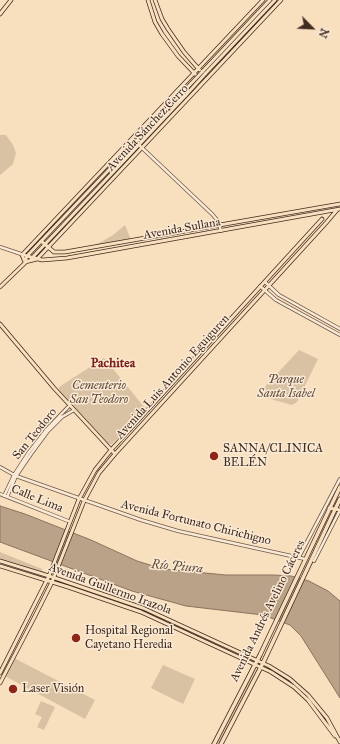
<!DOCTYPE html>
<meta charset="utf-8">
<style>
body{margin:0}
#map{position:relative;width:340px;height:744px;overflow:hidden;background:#f8dfbe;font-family:"IM FELL Great Primer",serif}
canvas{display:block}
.north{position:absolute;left:292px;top:8px;width:40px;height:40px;-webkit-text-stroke:3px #faead5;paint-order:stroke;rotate:114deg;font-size:11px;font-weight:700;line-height:16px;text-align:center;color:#412c20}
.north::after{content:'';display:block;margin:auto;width:14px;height:18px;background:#412c20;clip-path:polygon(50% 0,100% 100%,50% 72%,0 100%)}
</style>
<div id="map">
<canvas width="340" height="744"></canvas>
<div class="north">N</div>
</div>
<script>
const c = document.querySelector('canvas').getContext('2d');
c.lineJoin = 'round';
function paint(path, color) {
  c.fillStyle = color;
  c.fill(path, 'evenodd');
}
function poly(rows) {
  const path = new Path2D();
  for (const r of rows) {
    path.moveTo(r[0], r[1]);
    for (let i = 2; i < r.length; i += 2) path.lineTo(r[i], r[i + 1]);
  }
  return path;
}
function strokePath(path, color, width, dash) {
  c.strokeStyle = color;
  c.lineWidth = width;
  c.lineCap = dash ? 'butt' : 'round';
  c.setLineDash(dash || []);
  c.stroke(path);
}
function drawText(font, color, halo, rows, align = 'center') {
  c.font = font + ' "IM FELL Great Primer",serif';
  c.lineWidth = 3;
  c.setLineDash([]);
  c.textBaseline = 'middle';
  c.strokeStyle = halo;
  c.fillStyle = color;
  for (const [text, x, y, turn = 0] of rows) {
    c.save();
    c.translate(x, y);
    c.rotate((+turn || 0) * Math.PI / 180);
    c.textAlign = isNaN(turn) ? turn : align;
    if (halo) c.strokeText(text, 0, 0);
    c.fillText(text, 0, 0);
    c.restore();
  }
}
paint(poly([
 [0,135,6,135,13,145,16,153,13,164,0,175],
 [125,225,131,240,87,248,101,242,113,235],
 [299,350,318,359,297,402,292,405,267,398,260,392],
 [104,358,145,408,112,444,109,444,59,390,59,387],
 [0,552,42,569,42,571,46,572,45,574,0,560],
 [14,658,95,700,85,719,5,676],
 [163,665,195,679,183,704,151,688],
 [254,671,255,671,251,680,218,744,215,744],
 [41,701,55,707,44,730,37,727,42,717,35,714]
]), '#d9c1a3');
const water = poly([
 [0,506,25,514,91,540,137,561,163,569,226,575,274,575,291,576,309,581,328,591,340,601,340,698,301,636,290,625,263,615,186,606,132,591,0,542,0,506]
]);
paint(water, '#baa288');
strokePath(water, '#8a735e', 1);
const minor = poly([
 [139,145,212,214,218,221,221,231],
 [0,247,27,256],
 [265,282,279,295,340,329],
 [260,286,276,300,340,335],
 [0,467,16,476,141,520,178,531,305,559],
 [0,494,68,521],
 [4,496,14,475,29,452,47,429,70,405],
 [7,497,16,476,31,454,48,431,62,417,74,410],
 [299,557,340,479],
 [314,561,340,510]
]);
const major = poly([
 [148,0,155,22,162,34,178,56,196,75],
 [155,0,162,19,168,29,184,52,203,74],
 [0,14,11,0],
 [202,72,270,0],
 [205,74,275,0],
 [41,241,54,252,65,252,340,204],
 [27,256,42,260,67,258,340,209],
 [31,259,186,95],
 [25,262,37,259,281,0],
 [25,262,22,255,263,0],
 [25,262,27,256,183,92],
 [0,287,26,262],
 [0,324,54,388,115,454],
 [329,508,340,510],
 [0,561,49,576,143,608,269,666,290,679,308,695,327,718,340,742],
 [0,566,68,587,141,612,271,672,294,687,308,700,335,736],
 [0,673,49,576,79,499,95,470,111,450,322,219],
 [0,683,35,616,52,582,84,501,99,473,115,454,326,223,337,210]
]);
const highway = poly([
 [214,744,260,655,340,487],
 [221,744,263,663,340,499]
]);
strokePath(minor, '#6f5948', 4);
strokePath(major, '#412c20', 4.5);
strokePath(highway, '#412c20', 5);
strokePath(minor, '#faead5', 2.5);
strokePath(major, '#f8dfbe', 3);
strokePath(highway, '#f8dfbe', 3.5);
const majorBridge = poly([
 [183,92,202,72],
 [186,95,205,74]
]);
strokePath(majorBridge, '#412c20', 4.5, []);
strokePath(majorBridge, '#f8dfbe', 3);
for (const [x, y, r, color] of [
 [214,456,5,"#8f2418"],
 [76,638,5,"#8f2418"],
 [13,689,5,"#8f2418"]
]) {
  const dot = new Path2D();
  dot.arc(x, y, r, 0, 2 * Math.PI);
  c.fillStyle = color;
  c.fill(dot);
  strokePath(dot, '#faead5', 1.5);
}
drawText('12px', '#412c20', '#faead5', [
 ["Avenida Sánchez Cerro",148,128,-47],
 ["Avenida Sullana",182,229,-10],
 ["Avenida Luis Antonio Eguiguren",173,377,-48],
 ["San Teodoro",35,434,-51],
 ["Calle Lima",37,499,22],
 ["Avenida Fortunato Chirichigno",196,523,14],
 ["Avenida Guillermo Irazola",110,589,20],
 ["Avenida Andrés Avelino Cáceres",268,611,-64]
]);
drawText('italic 12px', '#5f4a3a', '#faead5', [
 ["Parque",286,380],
 ["Santa Isabel",286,394],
 ["Cementerio",99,386],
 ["San Teodoro",99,400]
]);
drawText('12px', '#412c20', '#faead5', [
 ["SANNA/CLINICA",223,449],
 ["BELÉN",223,463],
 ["Hospital Regional",85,631],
 ["Cayetano Heredia",85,645],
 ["Laser Visión",22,689]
], 'left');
drawText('bold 13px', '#7a1f14', '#faead5', [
 ["Pachitea",113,364]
]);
drawText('italic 13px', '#5f4a3a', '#faead5', [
 ["Río Piura",177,567,5]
]);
</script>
